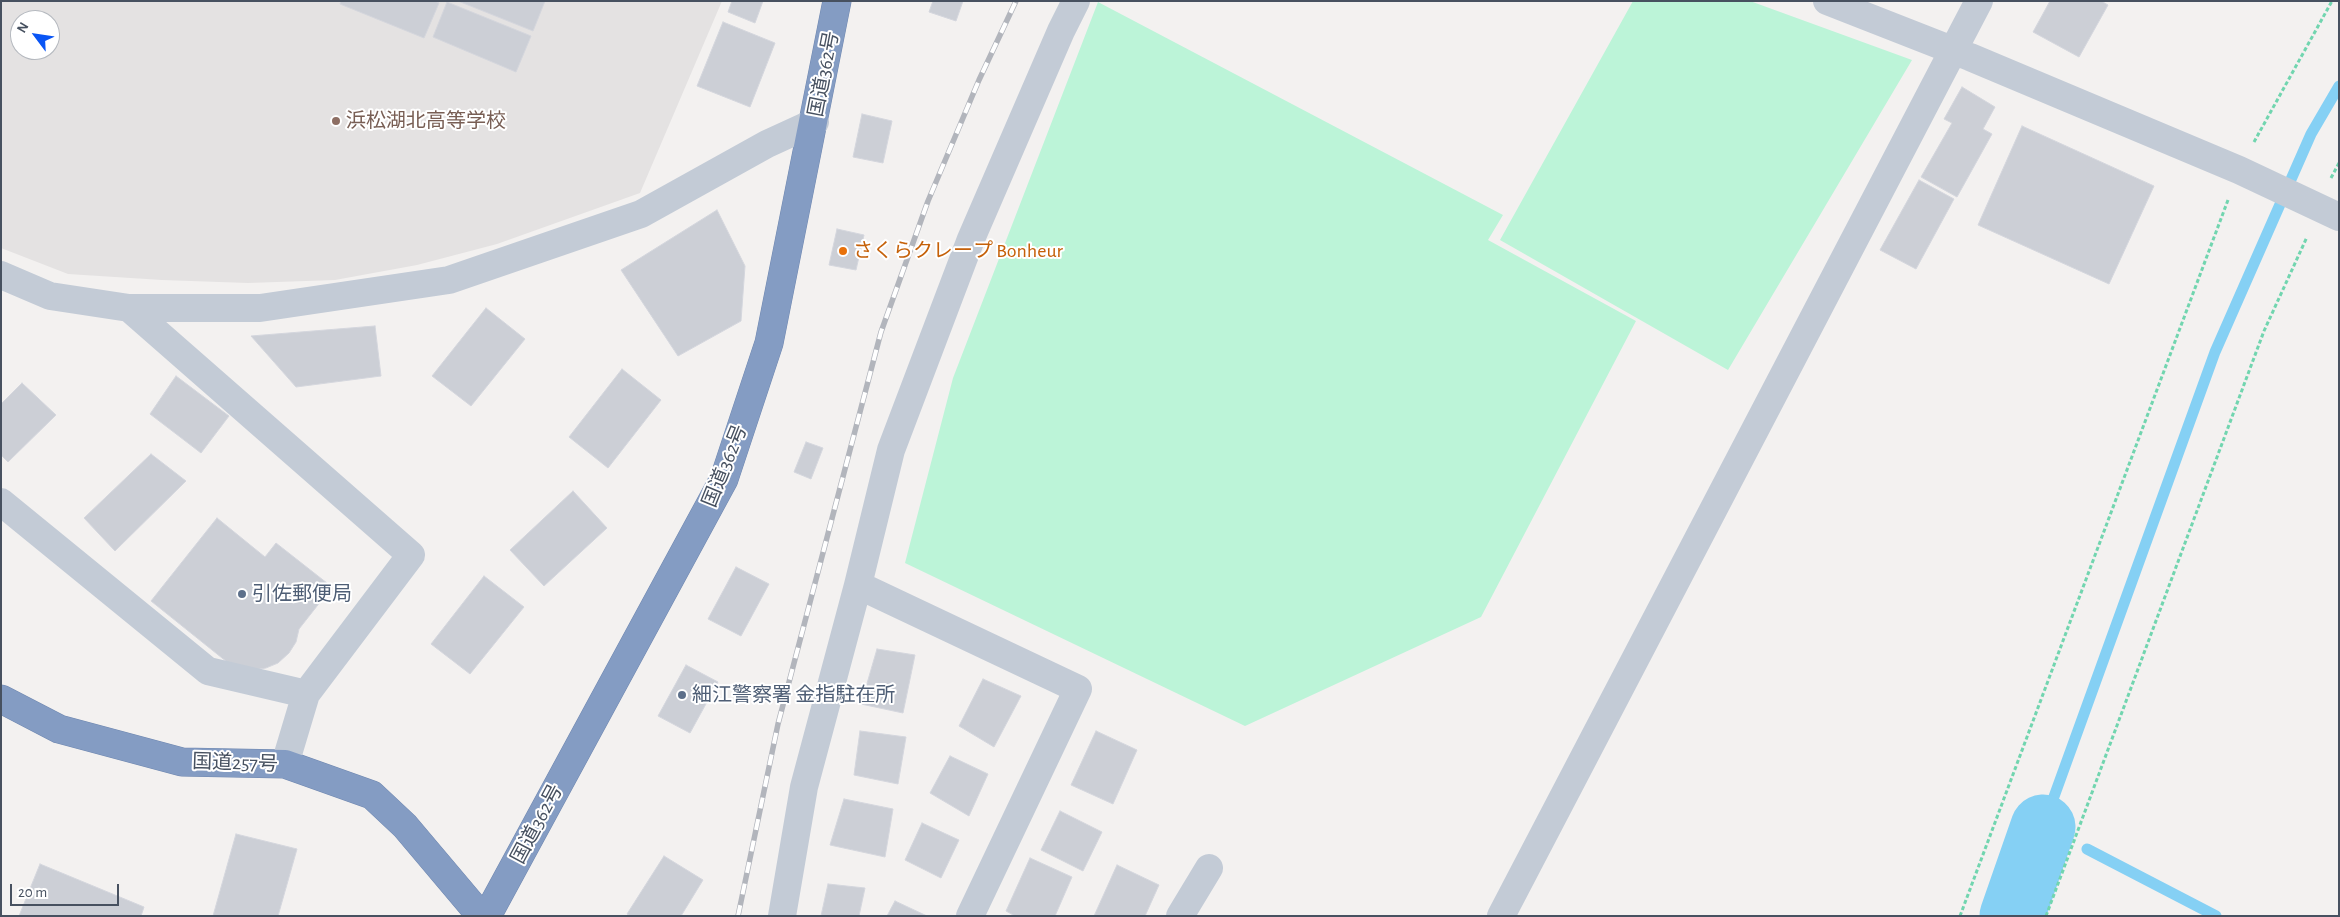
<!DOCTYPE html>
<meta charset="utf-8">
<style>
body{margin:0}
#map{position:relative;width:2340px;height:917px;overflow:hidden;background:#f3f1f0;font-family:"Alegreya Sans",sans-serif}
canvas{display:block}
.frame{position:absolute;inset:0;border:2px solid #475160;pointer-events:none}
.north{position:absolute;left:10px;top:10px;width:50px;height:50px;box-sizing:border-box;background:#fff;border:1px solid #b5b9bf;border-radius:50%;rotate:301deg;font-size:14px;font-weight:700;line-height:20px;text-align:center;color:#475160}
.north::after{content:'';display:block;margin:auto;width:18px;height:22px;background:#0955f5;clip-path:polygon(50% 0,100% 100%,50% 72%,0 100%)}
.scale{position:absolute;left:10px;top:884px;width:109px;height:22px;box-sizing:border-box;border:2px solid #475160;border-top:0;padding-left:6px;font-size:15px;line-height:18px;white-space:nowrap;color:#475160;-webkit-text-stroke:4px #fff;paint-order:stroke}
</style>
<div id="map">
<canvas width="2340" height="917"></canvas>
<div class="frame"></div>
<div class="north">N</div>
<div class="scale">20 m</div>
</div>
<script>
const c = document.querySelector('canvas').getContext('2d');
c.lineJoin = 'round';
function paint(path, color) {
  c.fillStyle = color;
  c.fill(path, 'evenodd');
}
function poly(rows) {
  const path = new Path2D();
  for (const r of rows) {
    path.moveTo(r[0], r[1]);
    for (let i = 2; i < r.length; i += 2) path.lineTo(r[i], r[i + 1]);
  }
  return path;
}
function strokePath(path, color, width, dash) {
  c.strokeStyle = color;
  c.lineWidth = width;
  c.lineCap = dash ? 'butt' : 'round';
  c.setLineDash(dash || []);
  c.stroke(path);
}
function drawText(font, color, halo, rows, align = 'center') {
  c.font = font + ' "Alegreya Sans","Noto Sans JP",sans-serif';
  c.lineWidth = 4;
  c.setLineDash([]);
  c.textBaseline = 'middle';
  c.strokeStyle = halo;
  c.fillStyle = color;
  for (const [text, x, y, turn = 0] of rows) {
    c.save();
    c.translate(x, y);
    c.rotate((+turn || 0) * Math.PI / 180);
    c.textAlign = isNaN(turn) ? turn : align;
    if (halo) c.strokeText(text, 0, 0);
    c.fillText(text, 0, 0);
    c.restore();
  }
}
paint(poly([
 [1,1,722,1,640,193,497,244,417,265,335,280,248,283,162,280,68,274,1,248],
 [20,20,50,20,50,50,20,50]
]), '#e4e2e2');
paint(poly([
 [1633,1,1750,1,1912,60,1728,370,1500,240],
 [1098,2,1503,215,1488,240,1636,321,1481,617,1245,726,905,563,953,378]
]), '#bcf4d8');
strokePath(poly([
 [2048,829,2043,827,2215,352,2311,134,2339,86],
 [2087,849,2216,916]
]), '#85d0f4', 11);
strokePath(poly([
 [2012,916,2043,827]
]), '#85d0f4', 65);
const building = poly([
 [341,1,435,1,439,3,424,38,340,4,341,1],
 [458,1,545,1,533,31,458,1],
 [732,1,763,1,755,23,728,12,732,1],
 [933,1,963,1,956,21,929,12,933,1],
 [2050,1,2101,1,2108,5,2079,57,2033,32,2050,1],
 [447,2,531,36,516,72,433,37,447,2],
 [723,22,775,43,750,107,697,86,723,22],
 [1962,87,1995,107,1983,129,1992,134,1957,197,1921,177,1952,123,1944,119,1962,87],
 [862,114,892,121,883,163,853,157,862,114],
 [2022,126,2154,186,2109,284,1978,225,2022,126],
 [1919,180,1954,199,1916,269,1880,250,1919,180],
 [717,210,745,266,741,321,678,356,621,270,717,210],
 [837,229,864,235,856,270,829,265,837,229],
 [486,308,525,339,471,406,432,376,486,308],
 [375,326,381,376,296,387,251,336,375,326],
 [622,369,661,400,608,468,569,437,622,369],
 [176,376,229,416,201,453,150,414,176,376],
 [22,383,56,415,8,462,1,455,1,404,22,383],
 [806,442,823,448,811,479,794,472,806,442],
 [151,454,186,481,115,551,84,518,151,454],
 [573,491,607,528,544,586,510,550,573,491],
 [217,518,265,557,276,543,332,587,299,629,296,642,289,653,278,663,266,668,253,670,227,662,151,601,217,518],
 [736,567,769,584,741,636,708,619,736,567],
 [484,576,524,607,470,674,431,644,484,576],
 [877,649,915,655,903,713,861,704,877,649],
 [686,665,718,682,690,733,658,716,686,665],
 [983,679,1021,696,994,747,959,726,983,679],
 [860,731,906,737,898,784,854,775,860,731],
 [1096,731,1137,750,1113,804,1071,785,1096,731],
 [950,756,988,774,969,816,930,793,950,756],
 [844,799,893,809,885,857,830,845,844,799],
 [1060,811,1102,832,1083,871,1041,850,1060,811],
 [922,823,959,840,941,878,905,860,922,823],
 [236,834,297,849,278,916,213,916,236,834],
 [664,856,703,880,681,916,630,916,627,914,664,856],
 [1030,858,1072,877,1055,916,1015,916,1006,911,1030,858],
 [40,864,144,907,141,916,19,916,40,864],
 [1117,865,1159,885,1145,916,1094,916,1117,865],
 [828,884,865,888,859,916,821,916,828,884],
 [895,901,927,916,887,916,895,901]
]);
paint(building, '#cccfd6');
strokePath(building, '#d4d6dd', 1);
const highway = poly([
 [1,699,59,729,182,762,285,764,372,795,405,826,481,916],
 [487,916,724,479,769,343,837,1]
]);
strokePath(highway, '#6f87af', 29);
strokePath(poly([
 [2254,142,2332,1],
 [2331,178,2339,163],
 [1960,916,2228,200],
 [2046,916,2264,331,2307,237]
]), '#71d5af', 3, [4, 2.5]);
strokePath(poly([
 [1827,1,1970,57,2239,170,2339,217],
 [1,275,50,296,129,308,260,308,449,280,641,214,767,144,815,122],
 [129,308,411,555,306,694],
 [1,502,208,671,306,694,285,764],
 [858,585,1078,689,970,916],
 [782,916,804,787,858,585,891,450,971,239,1061,31,1076,1],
 [1180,916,1209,868],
 [1501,916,1979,1]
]), '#c3cbd6', 28);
strokePath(highway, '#849cc3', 28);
const rail = poly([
 [738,916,778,724,881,332,928,201,979,80,1016,1]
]);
strokePath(rail, '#b2b5bc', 5.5);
strokePath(rail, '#fff', 4, [11]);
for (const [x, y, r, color] of [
 [336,121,5,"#8d6e63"],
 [843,251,5,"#e8710a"],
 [242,594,5,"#5c6f8a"],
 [682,695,5,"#5c6f8a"]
]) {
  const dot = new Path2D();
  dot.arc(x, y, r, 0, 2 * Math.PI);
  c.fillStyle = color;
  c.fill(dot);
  strokePath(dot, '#fff', 2);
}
drawText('20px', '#475160', '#fff', [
 ["国道362号",824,74,-79],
 ["国道362号",725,466,-68],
 ["国道257号",235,763,2],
 ["国道362号",537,824,-62]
]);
drawText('20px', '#785e54', '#fff', [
 ["浜松湖北高等学校",346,121]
], 'left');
drawText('20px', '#c56008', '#fff', [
 ["さくらクレープ Bonheur",853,251]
], 'left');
drawText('20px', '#4e5e75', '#fff', [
 ["引佐郵便局",252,594],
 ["細江警察署 金指駐在所",692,695]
], 'left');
</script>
